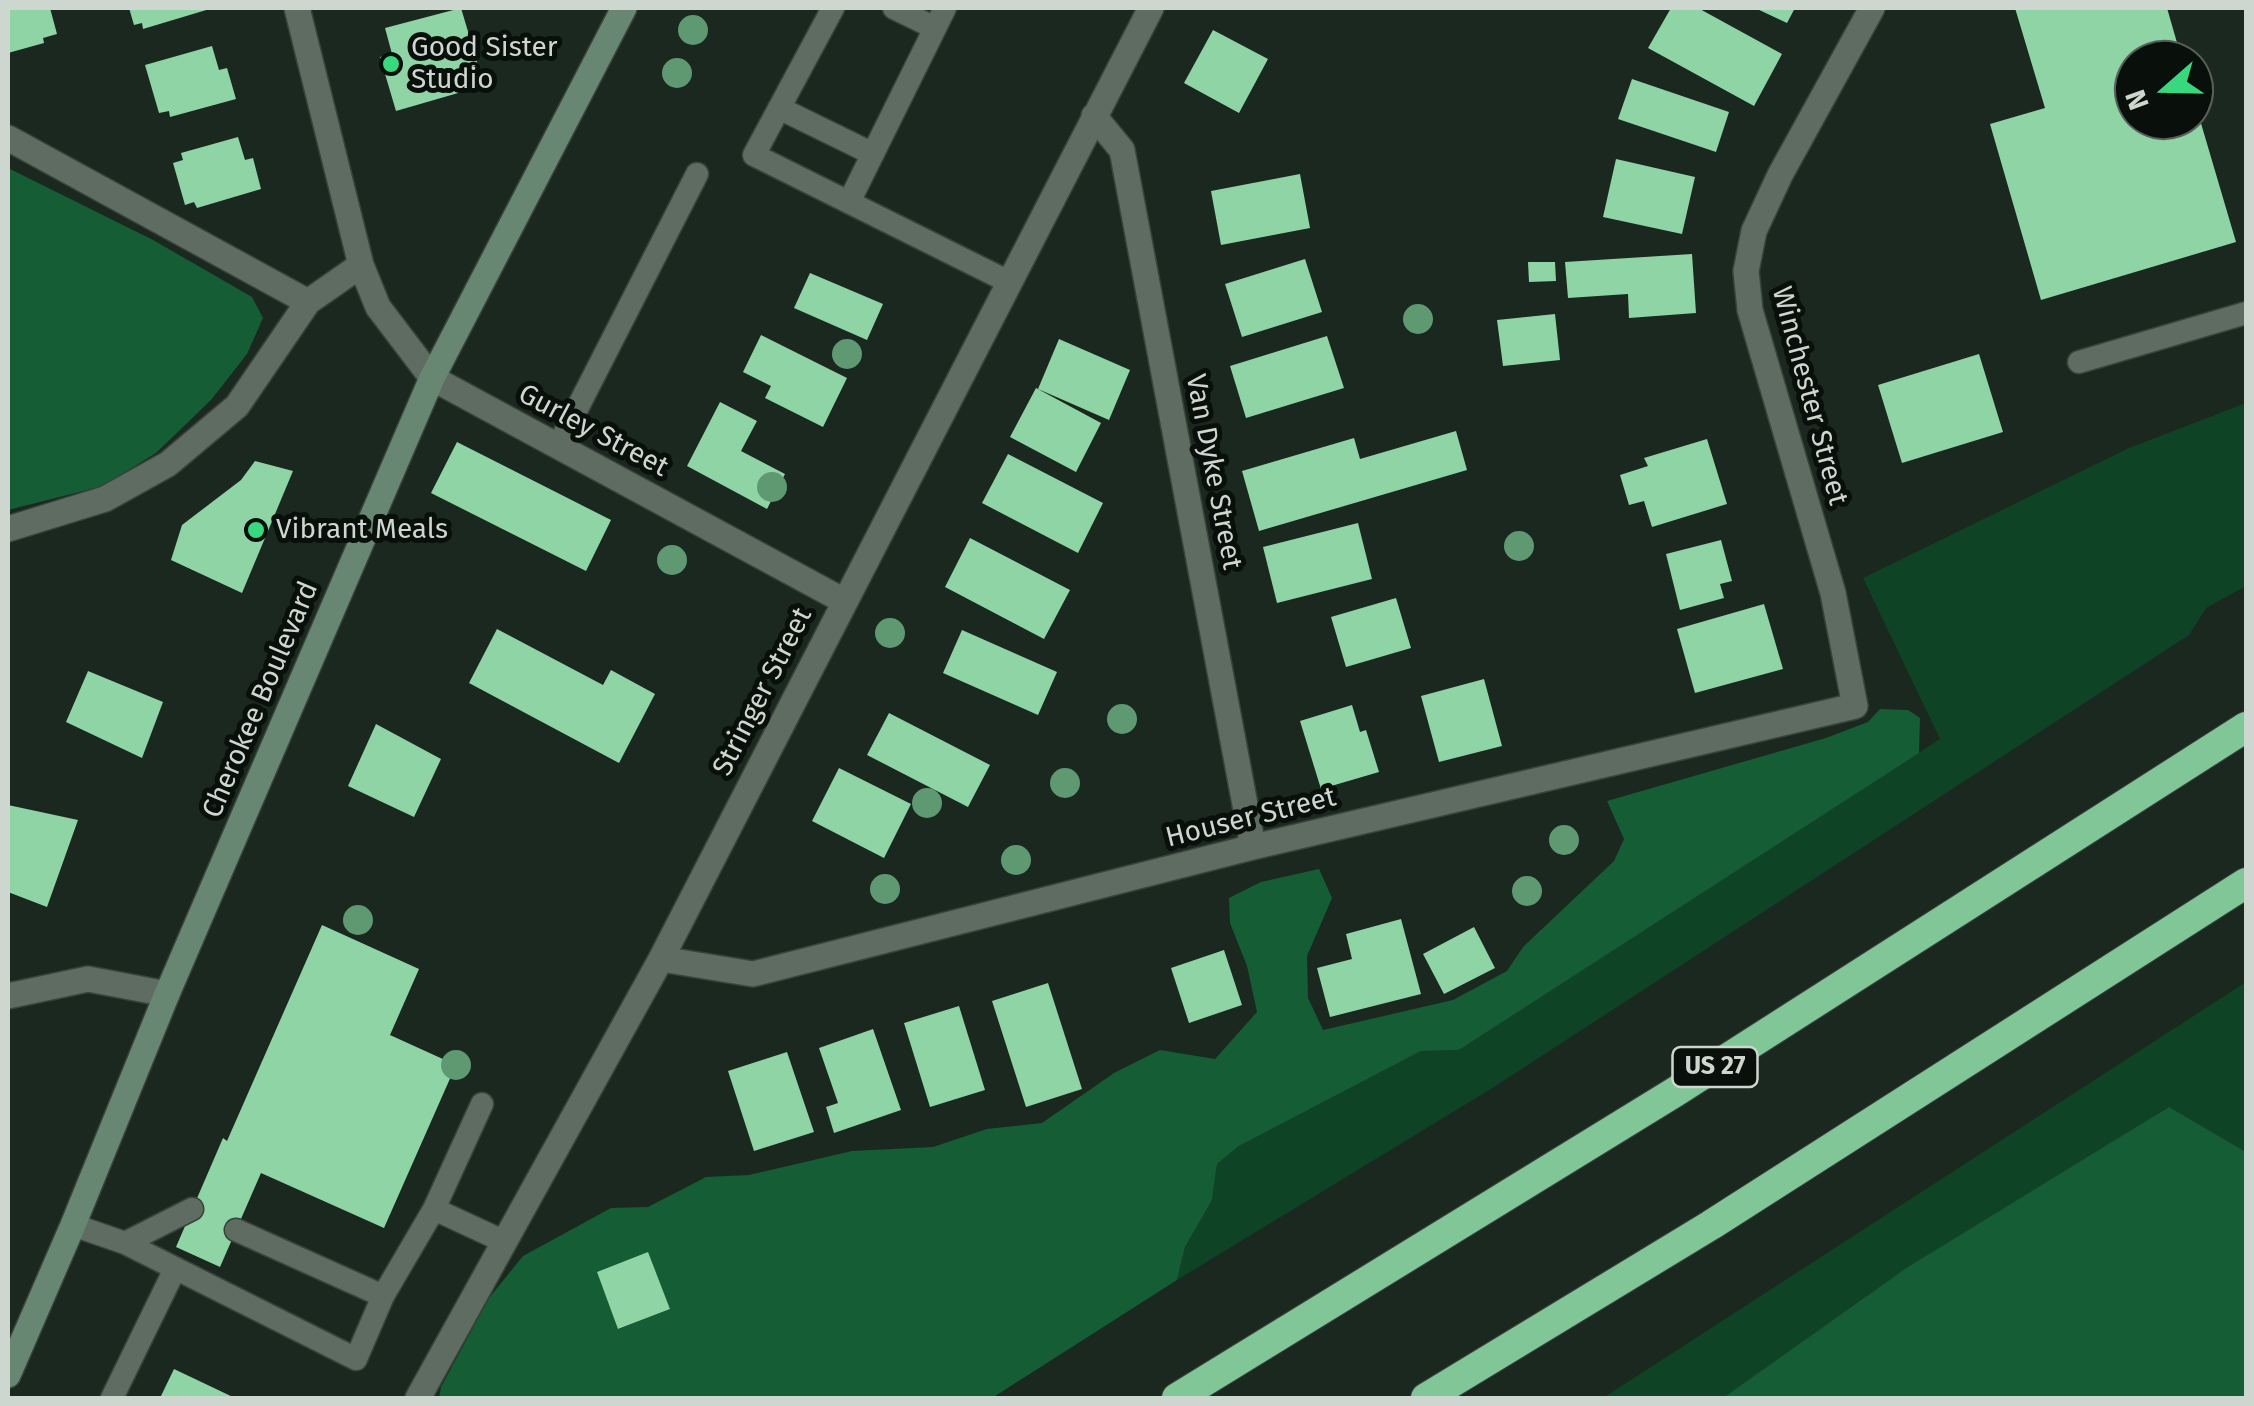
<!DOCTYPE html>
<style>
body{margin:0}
#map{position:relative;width:2254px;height:1406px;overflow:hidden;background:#1b281f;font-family:"Fira Sans",sans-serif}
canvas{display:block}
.frame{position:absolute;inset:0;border:10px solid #ced6d0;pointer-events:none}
.north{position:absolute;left:2114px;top:40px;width:100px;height:100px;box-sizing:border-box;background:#090f0b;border:2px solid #585f5a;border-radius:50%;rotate:250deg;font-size:28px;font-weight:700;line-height:40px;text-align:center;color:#ced6d0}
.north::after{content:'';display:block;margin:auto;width:35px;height:45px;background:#39d87f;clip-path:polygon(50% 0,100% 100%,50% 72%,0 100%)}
</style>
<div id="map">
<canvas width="2254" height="1406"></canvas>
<div class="frame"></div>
<div class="north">N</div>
</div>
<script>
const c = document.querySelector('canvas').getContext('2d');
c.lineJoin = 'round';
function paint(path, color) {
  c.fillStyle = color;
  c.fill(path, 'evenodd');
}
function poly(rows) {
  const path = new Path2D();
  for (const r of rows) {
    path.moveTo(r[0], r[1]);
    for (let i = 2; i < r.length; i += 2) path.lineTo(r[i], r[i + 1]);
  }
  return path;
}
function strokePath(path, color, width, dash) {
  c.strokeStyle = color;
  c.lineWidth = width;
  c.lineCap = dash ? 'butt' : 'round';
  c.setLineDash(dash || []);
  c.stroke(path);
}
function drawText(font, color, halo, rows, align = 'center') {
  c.font = font + ' "Fira Sans",sans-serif';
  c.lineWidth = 10;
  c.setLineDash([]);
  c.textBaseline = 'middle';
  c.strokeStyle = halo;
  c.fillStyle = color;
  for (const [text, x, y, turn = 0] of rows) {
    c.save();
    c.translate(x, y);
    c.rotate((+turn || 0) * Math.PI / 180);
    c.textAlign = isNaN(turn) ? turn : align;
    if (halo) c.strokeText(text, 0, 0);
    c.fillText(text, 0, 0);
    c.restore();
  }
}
paint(poly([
 [2246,403,2246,586,2206,608,2189,635,1494,1087,1177,1280,1185,1247,1212,1200,1217,1164,1239,1146,1421,1051,1459,1050,1940,739,1863,578,2129,448],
 [2246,982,2246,1152,2168,1107,1723,1398,1603,1398]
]), '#0f4325');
paint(poly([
 [8,168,153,240,252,297,263,318,247,354,211,400,156,453,103,486,8,510],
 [1880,709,1908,710,1920,718,1919,753,1459,1050,1421,1051,1239,1146,1217,1164,1212,1200,1185,1247,1177,1280,992,1398,439,1398,441,1387,489,1298,523,1256,611,1208,648,1207,706,1177,749,1175,852,1151,933,1147,987,1129,1042,1123,1114,1073,1160,1050,1215,1059,1257,1012,1247,966,1230,923,1229,898,1261,882,1319,869,1332,898,1307,956,1308,998,1323,1030,1453,1000,1507,971,1523,947,1614,861,1624,839,1607,801,1826,738,1868,722],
 [648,1253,670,1309,619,1329,597,1272],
 [2169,1107,2246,1152,2246,1398,1723,1398,1908,1267]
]), '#155d35');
paint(poly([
 [8,8,50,8,57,34,43,38,44,43,8,53],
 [129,8,213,8,143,29,142,23,134,25],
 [461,8,478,65,466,69,472,89,396,111,380,57,392,54,385,28],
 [1671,8,1698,8,1782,54,1754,106,1648,48],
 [1755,8,1795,8,1787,23],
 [2015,8,2167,8,2182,60,2134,60,2134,120,2194,120,2195,103,2236,242,2041,300,1990,124,2045,108],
 [1213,30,1268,59,1239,113,1184,83],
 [212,46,219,70,227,68,236,99,170,117,169,111,159,113,145,65],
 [1632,79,1729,112,1716,152,1618,119],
 [238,137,245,160,253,158,261,189,197,208,194,202,185,205,173,163,183,160,181,153],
 [1616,159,1695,177,1682,234,1603,217],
 [1300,174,1310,228,1221,245,1211,191],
 [1692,254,1696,313,1629,318,1628,294,1568,298,1565,262],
 [1305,259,1322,312,1242,337,1225,284],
 [1528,262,1555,262,1556,281,1529,282],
 [810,273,883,304,867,340,794,308],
 [1555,314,1560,360,1503,366,1497,320],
 [761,335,847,378,823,427,765,398,771,386,743,372],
 [1327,336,1344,388,1246,418,1230,366],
 [1059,339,1130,370,1109,420,1038,389],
 [1979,354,2003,432,1902,463,1878,385],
 [1036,388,1101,423,1076,472,1010,437],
 [720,402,757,421,741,451,785,474,767,509,687,466],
 [1456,431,1467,470,1259,531,1242,471,1354,438,1360,459],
 [1707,439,1727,504,1652,527,1644,501,1629,505,1620,475,1648,466,1644,458],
 [457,442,611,520,586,571,431,493],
 [1008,454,1103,503,1078,553,982,503],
 [255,461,293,471,242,593,171,560,182,525,241,480],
 [1358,523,1372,579,1277,603,1263,547],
 [970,538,1070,590,1044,639,945,587],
 [1721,540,1732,581,1720,584,1724,598,1680,610,1666,554],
 [1396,598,1411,648,1346,667,1331,617],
 [1764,604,1783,669,1695,693,1677,629],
 [497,629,603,685,611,670,655,694,619,763,469,683],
 [962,630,1057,672,1038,715,943,673],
 [88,671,163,702,142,758,66,722],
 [1484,679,1502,746,1439,762,1421,696],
 [1352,705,1360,732,1366,730,1379,772,1321,789,1300,721],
 [889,713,990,765,968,807,867,755],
 [376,724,441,759,414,817,348,786],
 [839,768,911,804,884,858,812,821],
 [8,805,78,820,47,907,8,892],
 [1401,919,1421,994,1330,1017,1317,968,1352,959,1346,934],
 [322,925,419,969,390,1035,456,1065,384,1228,261,1173,220,1267,176,1247,223,1138,227,1141],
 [1474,927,1495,968,1444,994,1423,954],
 [1224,950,1242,1005,1189,1023,1171,968],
 [1048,983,1082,1089,1026,1107,992,1001],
 [959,1006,985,1090,930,1107,904,1023],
 [873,1029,901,1110,834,1133,826,1107,838,1103,819,1048],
 [787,1052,814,1132,754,1151,728,1071],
 [648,1252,670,1309,618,1329,597,1272],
 [174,1369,235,1398,160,1398]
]), '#8fd4a5');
const service = poly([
 [833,8,754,155,1009,282],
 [894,8,935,28],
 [779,108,873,154],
 [849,202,945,8],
 [2079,362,2246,313],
 [558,446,697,174],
 [434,1209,482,1104],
 [73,1225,125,1243,356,1359,383,1296,434,1209,505,1242],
 [236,1230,383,1296],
 [125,1243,192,1209],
 [112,1398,175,1269]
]);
const minor = poly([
 [297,8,361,265,378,307,432,378,844,601],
 [1094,116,1122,150,1253,847],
 [8,138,308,302],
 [8,529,105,499,168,464,237,406,308,302,361,265],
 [661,959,753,974,1253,847,1855,706,1833,593,1750,310,1746,271,1754,231,1780,175,1872,8],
 [8,996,88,979,167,994],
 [418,1398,661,959,1151,8]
]);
const secondary = poly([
 [8,1375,73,1225,167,994,432,378,624,8]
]);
const motorway = poly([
 [1177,1398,1675,1092,2246,727],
 [1426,1398,1711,1225,2246,883]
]);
strokePath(service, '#39433c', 25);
strokePath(minor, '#39433c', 28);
strokePath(secondary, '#39433c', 28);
strokePath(motorway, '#39433c', 32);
strokePath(service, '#5e6c62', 22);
strokePath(minor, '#5e6c62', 25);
strokePath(secondary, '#688772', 25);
strokePath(motorway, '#81c697', 30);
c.fillStyle = '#5f9972';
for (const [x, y] of [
 [693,30],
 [677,73],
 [1418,319],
 [847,354],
 [772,487],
 [1519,546],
 [672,560],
 [890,633],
 [1122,719],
 [1065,783],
 [927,803],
 [1564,840],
 [1016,860],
 [885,889],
 [1527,891],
 [358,920],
 [456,1065]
]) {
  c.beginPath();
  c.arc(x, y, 15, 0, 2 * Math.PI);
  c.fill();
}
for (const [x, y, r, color] of [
 [391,64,10,"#39d87f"],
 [256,530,10,"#39d87f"]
]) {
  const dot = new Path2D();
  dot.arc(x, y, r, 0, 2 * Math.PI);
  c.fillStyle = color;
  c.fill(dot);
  strokePath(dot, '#090f0b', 4);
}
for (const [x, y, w] of [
 [1715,1067,85]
]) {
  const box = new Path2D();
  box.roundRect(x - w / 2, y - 20, w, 40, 8);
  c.fillStyle = '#090f0b';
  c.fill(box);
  strokePath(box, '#ced6d0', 2.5);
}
drawText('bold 25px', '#ced6d0', null, [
 ["US 27",1715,1067]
]);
drawText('28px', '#ced6d0', '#090f0b', [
 ["Good Sister",411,48],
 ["Studio",411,80],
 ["Vibrant Meals",276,530]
], 'left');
drawText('28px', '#ced6d0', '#090f0b', [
 ["Winchester Street",1809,396,75],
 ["Gurley Street",593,431,28],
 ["Van Dyke Street",1213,472,79],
 ["Stringer Street",763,692,-63],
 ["Cherokee Boulevard",261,700,-67],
 ["Houser Street",1251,818,-14]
]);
</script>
